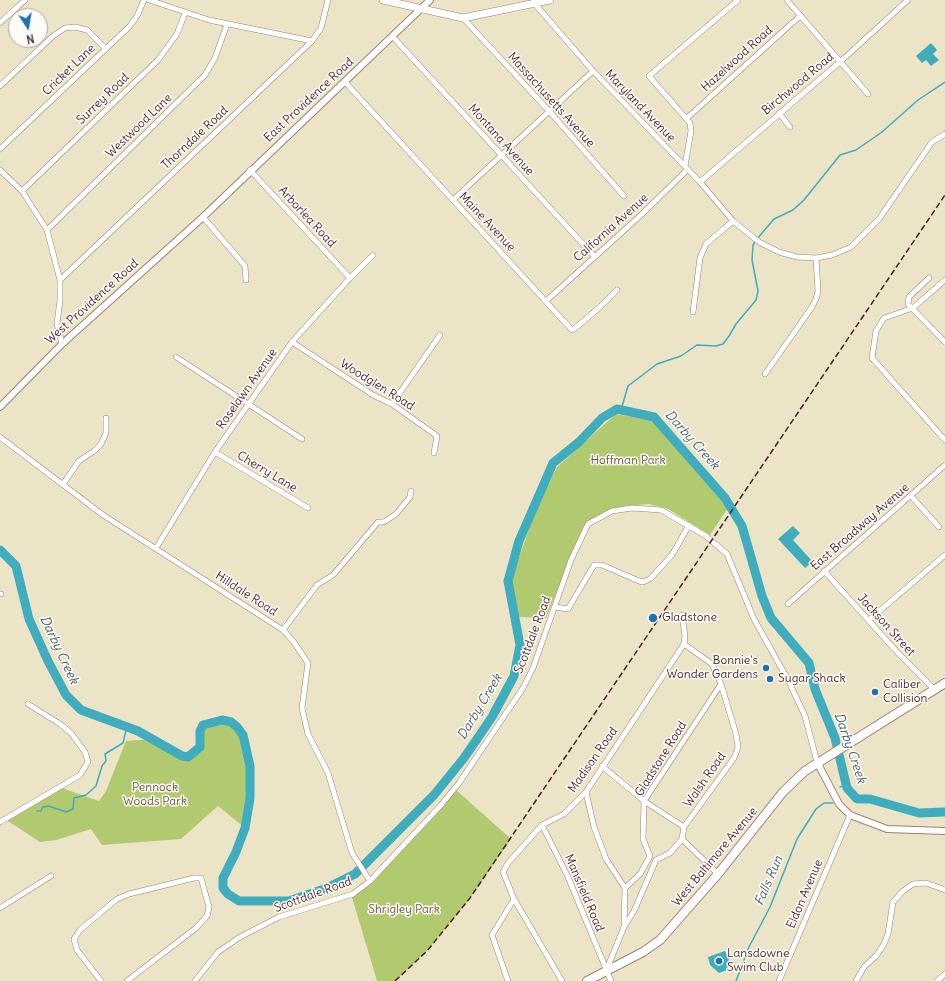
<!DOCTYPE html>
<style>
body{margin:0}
#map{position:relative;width:945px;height:981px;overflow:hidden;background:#ece4c6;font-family:Delius,sans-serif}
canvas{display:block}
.north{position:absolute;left:8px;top:8px;width:40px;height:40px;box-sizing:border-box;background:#fdfcf7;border:1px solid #b5a4a5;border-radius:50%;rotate:168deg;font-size:11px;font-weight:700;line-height:16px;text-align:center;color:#4a1f2b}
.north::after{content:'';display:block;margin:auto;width:14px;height:18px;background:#1f6fb2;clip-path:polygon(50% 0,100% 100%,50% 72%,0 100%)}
</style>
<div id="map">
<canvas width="945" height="981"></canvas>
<div class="north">N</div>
</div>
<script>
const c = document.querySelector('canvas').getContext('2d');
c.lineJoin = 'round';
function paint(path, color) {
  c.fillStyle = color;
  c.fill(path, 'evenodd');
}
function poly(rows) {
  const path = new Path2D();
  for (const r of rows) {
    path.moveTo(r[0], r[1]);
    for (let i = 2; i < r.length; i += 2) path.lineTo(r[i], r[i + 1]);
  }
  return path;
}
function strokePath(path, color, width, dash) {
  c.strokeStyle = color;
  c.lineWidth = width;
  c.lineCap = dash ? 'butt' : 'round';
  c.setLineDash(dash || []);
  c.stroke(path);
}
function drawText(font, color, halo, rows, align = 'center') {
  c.font = font + ' Delius,sans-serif';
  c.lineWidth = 3;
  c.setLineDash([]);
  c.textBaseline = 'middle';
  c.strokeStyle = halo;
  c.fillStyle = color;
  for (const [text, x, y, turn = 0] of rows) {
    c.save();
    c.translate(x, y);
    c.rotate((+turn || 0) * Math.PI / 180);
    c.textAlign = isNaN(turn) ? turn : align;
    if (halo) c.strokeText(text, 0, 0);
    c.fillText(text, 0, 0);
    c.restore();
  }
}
paint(poly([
 [616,414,654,421,728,508,710,535,668,509,649,504,624,506,612,510,583,527,546,618,518,617,511,581,536,509,557,467],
 [222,720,231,722,237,727,243,735,247,748,251,779,250,798,245,828,218,806,181,839,102,845,91,829,56,840,40,842,5,819,59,787,99,801,106,791,126,741,154,739,173,749,179,755,187,757,200,747,200,731,203,725],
 [455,789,511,839,470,898,427,951,395,981,377,981,351,894,370,881]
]), '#b2ca6f');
paint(poly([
 [931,43,937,50,933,54,939,60,931,66,926,60,922,63,916,56],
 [793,526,800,533,793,540,813,562,805,568,778,539],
 [725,951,729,958,727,970,719,973,710,965,708,957]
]), '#40adbe');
strokePath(poly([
 [757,239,774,219,793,210,804,200,840,155,856,150,882,132,918,100,945,82],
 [621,410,628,386,657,364,681,356,697,345,716,346,723,344,729,336,736,324,756,300,758,291,752,260,753,245,755,242],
 [840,787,846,784],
 [37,811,41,811,43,807,49,806,66,812,73,809,74,798,86,795,96,786,102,766,106,761,105,754,123,743,127,726],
 [736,981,749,947,770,907,797,839,816,809,824,803,833,803]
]), '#40adbe', 1.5);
strokePath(poly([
 [0,550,16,566,29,619,48,661,66,695,81,710,138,731,182,756,188,757,200,747,200,731,203,725,222,720,231,722,237,727,243,735,250,766,250,798,245,828,236,852,223,878,223,888,228,894,239,901,289,901,327,888,355,874,434,795,464,758,492,717,514,676,520,645,508,581,519,541,553,463,579,442,602,418,617,409,654,417,725,498,742,526,762,596,771,618,809,663,815,689,835,738,847,788,857,799,870,799,919,813,945,812]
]), '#40adbe', 9);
const minor = poly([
 [149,0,209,20,312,41],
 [787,0,868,94],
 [534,3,593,71,700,182,733,221,759,242,779,252,797,257,816,258,832,255,851,247,879,219,932,142,945,134],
 [463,18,549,111,624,196],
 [0,23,25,0],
 [393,37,594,256],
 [345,82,571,329,573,330,601,306,617,290],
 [0,86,53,36,65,28,75,27,87,30,106,49],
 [779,113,790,127],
 [687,118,800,16],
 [0,149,130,26,137,16,144,0],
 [685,166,691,131,690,123,649,76,738,0],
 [0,170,22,191,47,230,60,280,60,300,57,324,62,344],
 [250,170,350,278],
 [700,182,841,61,908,0],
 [22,191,158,60,177,34,185,13],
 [453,200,593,71],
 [203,217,245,266,246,280],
 [47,230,205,75,215,58,227,24],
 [929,278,909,297,908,304,945,342],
 [60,280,312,41,321,28,328,0],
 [945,280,913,308,884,318,876,331,872,358,945,440],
 [546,301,641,215,688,169],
 [693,312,700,258,706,244,733,221],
 [292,342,373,395,392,404,430,431,437,436,434,453],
 [176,357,302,439],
 [765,374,812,307,816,299,818,291,816,258],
 [392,404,440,335],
 [0,437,103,515,283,630,293,641,308,663,302,708,308,734,328,773,352,853,370,881],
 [215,452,308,508],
 [63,484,79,461,94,451,101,444,106,433,106,418],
 [911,496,939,527],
 [156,548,215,452,292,342,350,278,373,255],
 [824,571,898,653,935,690],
 [0,594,1,594],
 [788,604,945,465],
 [555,607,568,609,594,565,602,565,639,581,643,582,650,579,672,555,689,525],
 [869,620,945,555],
 [283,630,317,585,333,575,378,522,384,522,396,514,410,497,411,491],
 [602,766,644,801,684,827],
 [586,792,594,827,606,859,625,888,624,927,606,971],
 [0,822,80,775,88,762,85,752,71,733,60,724,28,704],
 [542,825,568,877,611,981],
 [682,839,718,874],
 [650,856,643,839,644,801,721,684],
 [625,888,640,874,650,856],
 [0,908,51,876],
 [624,927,634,911,656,860,670,853,682,839,684,827,734,758,738,747,736,734,721,684,712,664,684,644,685,636,682,615],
 [101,981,77,950,74,939,80,930,117,899,129,894,194,878,201,878,209,907,207,916,196,928,127,981],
 [195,981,218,952,240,937,279,917,353,894,370,881,441,805,459,783,523,688,533,668,571,560,588,524,612,511,632,508,661,510,706,536,727,554,754,619,788,680,805,716,817,762],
 [508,981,492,935,514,899],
 [562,981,514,899,503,872,508,863,542,825,564,814,586,792,684,644],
 [779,981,850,815],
 [856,981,864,967,876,956,884,944,888,934,893,902,903,891,913,884,926,883,945,890],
 [937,981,945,974]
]);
const tertiary = poly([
 [0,407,62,344,203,217,430,0],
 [817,762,839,804,850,815,887,829,945,831]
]);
const secondary = poly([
 [383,0,463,18,550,0]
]);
const primary = poly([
 [587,981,643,952,660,940,718,874,783,792,805,771,945,683]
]);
strokePath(minor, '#9b8278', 6);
strokePath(tertiary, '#9b8278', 8);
strokePath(secondary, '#9b8278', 8);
strokePath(primary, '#9b8278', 10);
strokePath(minor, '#fff', 5);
strokePath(tertiary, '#fff', 6);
strokePath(secondary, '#fff', 7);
strokePath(primary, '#fff', 8);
strokePath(poly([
 [395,981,427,951,470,898,945,195]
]), '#4a1f2b', 1.5, [6, 3]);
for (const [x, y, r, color] of [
 [653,618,5,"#1f6fb2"],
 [766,668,4,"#1f6fb2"],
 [770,679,4,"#1f6fb2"],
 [875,692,4,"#1f6fb2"],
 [719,961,4,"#1f6fb2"]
]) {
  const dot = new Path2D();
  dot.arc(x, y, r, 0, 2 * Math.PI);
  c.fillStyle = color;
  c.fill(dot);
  strokePath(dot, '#fdfcf7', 1.5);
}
drawText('12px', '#4a1f2b', '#fdfcf7', [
 ["Hazelwood Road",737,59,-42],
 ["Cricket Lane",69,70,-44],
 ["Birchwood Road",798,84,-40],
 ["Surrey Road",103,99,-44],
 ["East Providence Road",309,100,-43],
 ["Massachusetts Avenue",551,100,48],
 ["Maryland Avenue",640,106,46],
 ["Westwood Lane",139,126,-44],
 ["Thorndale Road",195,138,-43],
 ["Montana Avenue",501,140,48],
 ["Arborlea Road",307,217,47],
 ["Maine Avenue",487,222,47],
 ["California Avenue",611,228,-42],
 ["West Providence Road",92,302,-42],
 ["Woodglen Road",377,385,32],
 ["Roselawn Avenue",247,389,-55],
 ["Cherry Lane",267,472,31],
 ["East Broadway Avenue",860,527,-41],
 ["Hilldale Road",246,594,33],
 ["Jackson Street",886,625,48],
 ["Scottdale Road",533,635,-69],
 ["Gladstone Road",661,759,-58],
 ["Madison Road",593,760,-55],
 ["Walsh Road",705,780,-55],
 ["West Baltimore Avenue",715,857,-50],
 ["Mansfield Road",584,893,67],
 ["Eldon Avenue",805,894,-67],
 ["Scottdale Road",313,895,-20]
]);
drawText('12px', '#69523f', '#fdfcf7', [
 ["Hoffman Park",628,461],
 ["Pennock",155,788],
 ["Woods Park",155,802],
 ["Shrigley Park",404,910]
]);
drawText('12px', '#4a1f2b', '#fdfcf7', [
 ["Gladstone",662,618],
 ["Bonnie's",758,661,"right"],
 ["Wonder Gardens",758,675,"right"],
 ["Sugar Shack",778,679],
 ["Caliber",883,685],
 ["Collision",883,699],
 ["Lansdowne",727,954],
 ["Swim Club",727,968]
], 'left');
drawText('italic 13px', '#465f6d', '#fdfcf7', [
 ["Darby Creek",692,440,48],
 ["Darby Creek",59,650,65],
 ["Darby Creek",480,707,-59],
 ["Darby Creek",850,748,71],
 ["Falls Run",769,881,-67]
]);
</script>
